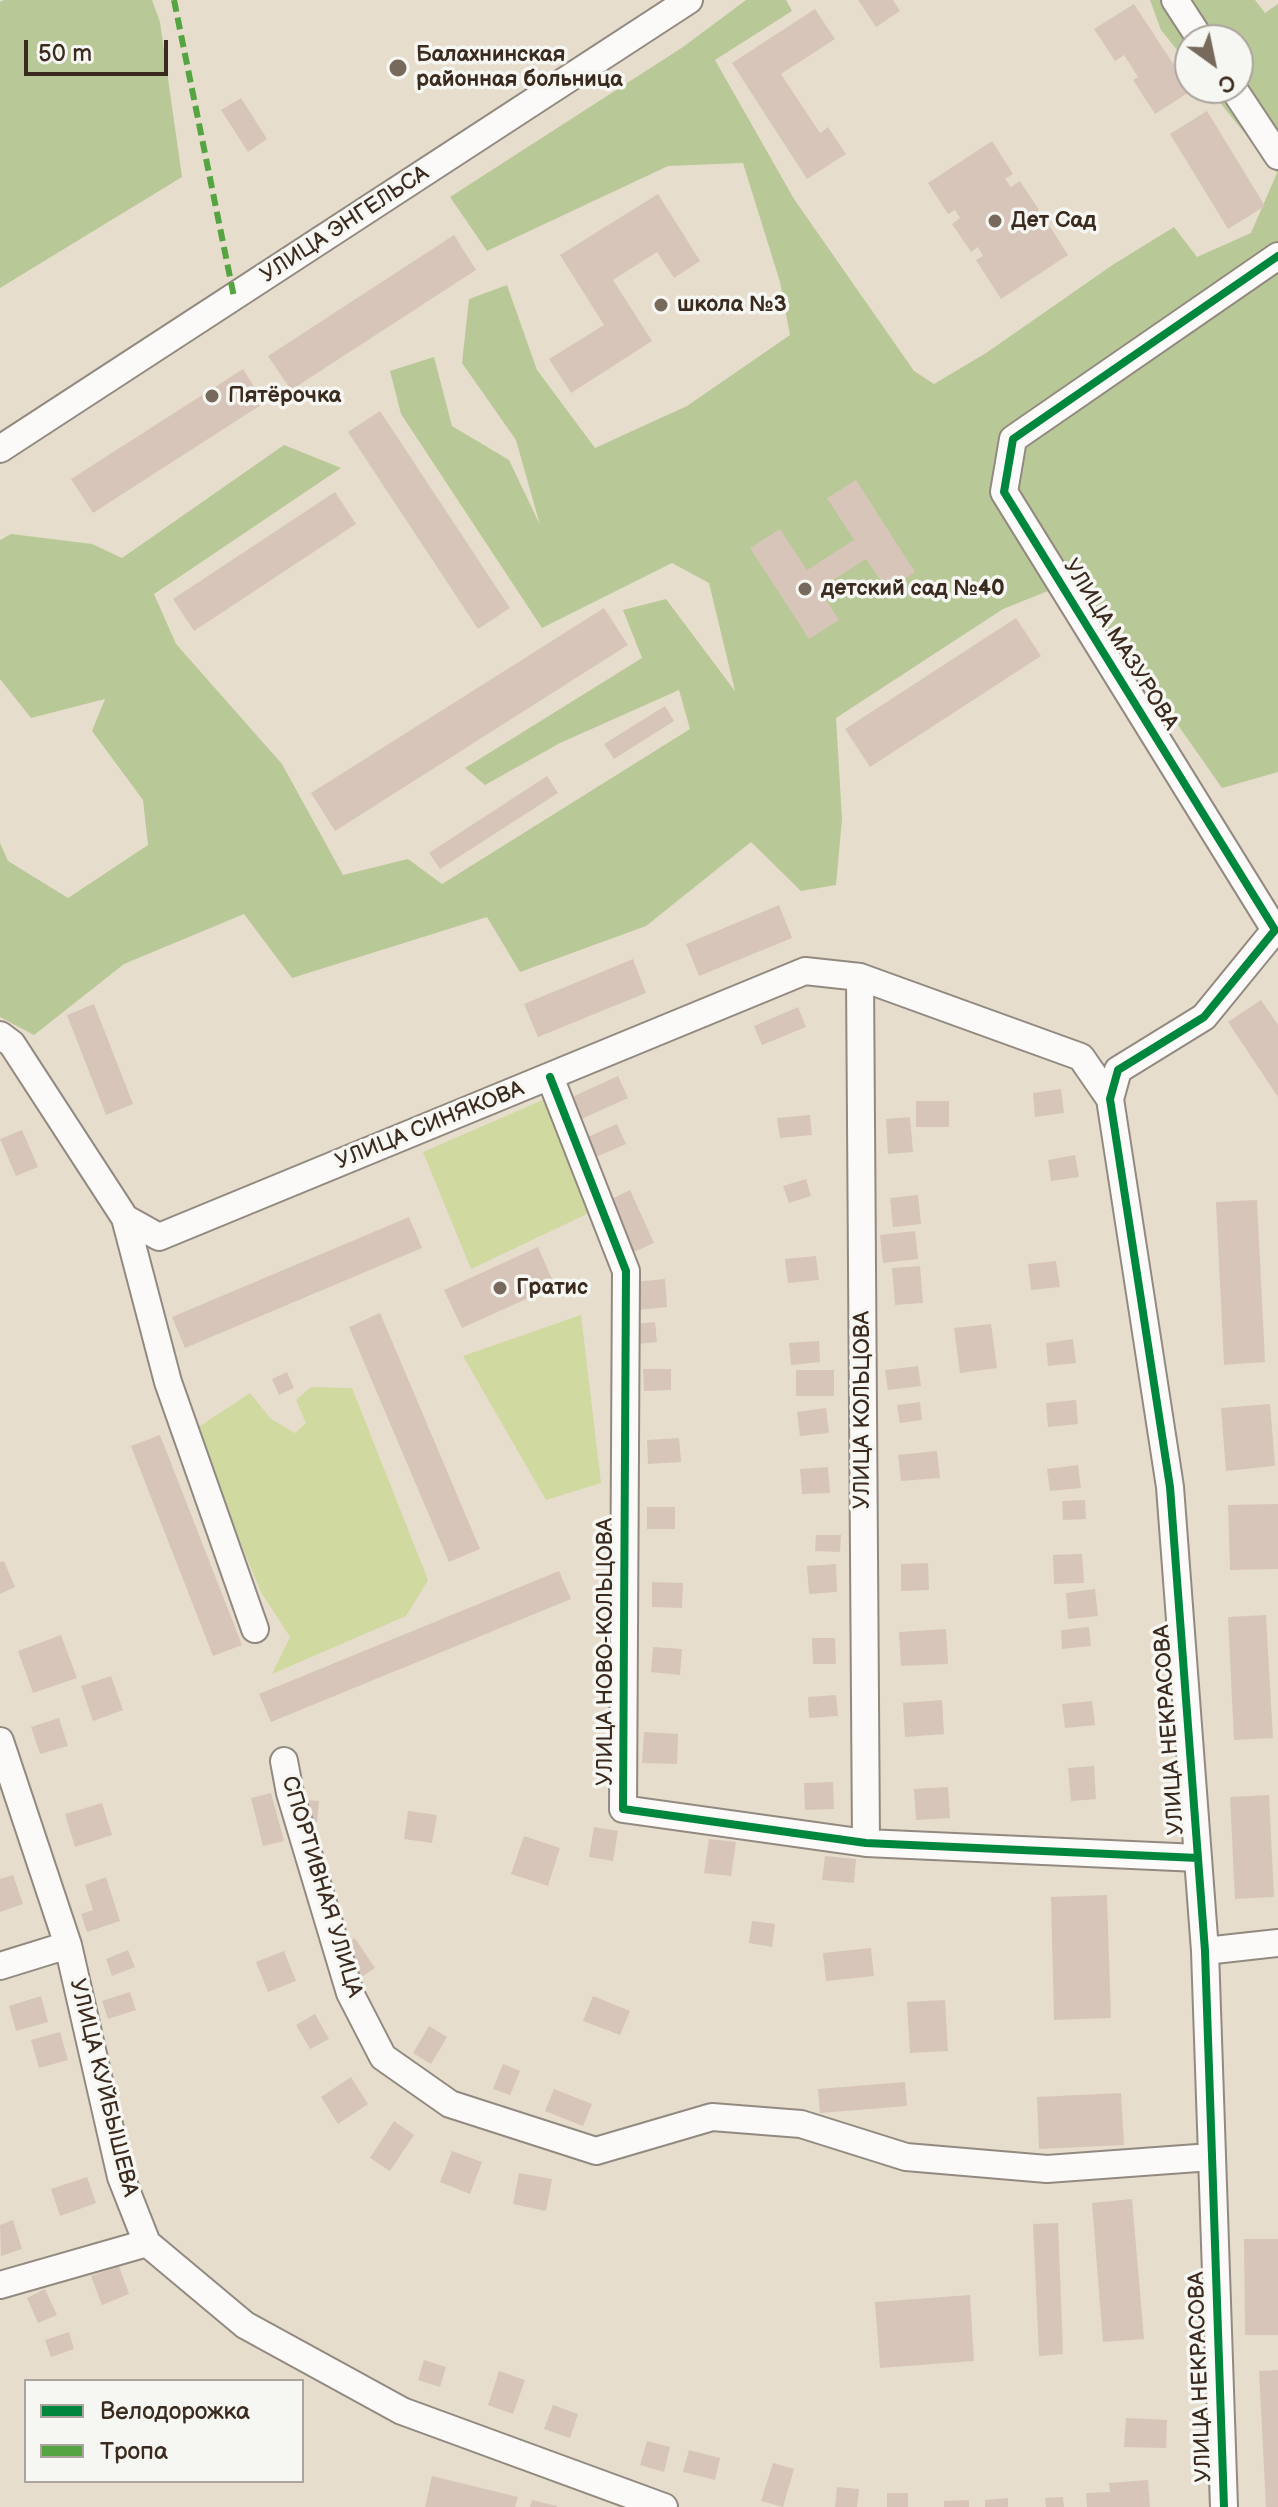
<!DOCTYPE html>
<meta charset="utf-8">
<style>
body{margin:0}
#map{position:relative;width:1278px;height:2507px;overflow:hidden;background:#e7ddcd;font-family:"Balsamiq Sans",sans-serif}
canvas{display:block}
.legend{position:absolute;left:24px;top:2379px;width:280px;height:104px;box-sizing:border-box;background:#f6f6f2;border:2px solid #aba49d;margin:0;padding:10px 14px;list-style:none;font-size:24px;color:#3b2a1e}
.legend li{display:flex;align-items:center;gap:16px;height:40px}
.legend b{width:40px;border:2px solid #aba49d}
.north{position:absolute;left:1174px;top:24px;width:80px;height:80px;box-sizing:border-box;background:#f6f6f2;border:2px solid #aba49d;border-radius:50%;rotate:147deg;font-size:22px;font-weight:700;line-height:32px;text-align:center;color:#3b2a1e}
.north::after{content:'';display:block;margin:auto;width:28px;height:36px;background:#77695b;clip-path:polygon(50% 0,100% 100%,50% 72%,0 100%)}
.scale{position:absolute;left:24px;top:40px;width:144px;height:36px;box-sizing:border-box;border:4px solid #3b2a1e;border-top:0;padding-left:10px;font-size:24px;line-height:28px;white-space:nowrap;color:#3b2a1e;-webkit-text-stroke:6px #f6f6f2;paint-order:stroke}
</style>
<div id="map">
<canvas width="1278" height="2507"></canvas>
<ul class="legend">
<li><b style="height:10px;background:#00873e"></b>Велодорожка</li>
<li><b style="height:10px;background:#54a441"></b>Тропа</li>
</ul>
<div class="north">С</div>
<div class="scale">50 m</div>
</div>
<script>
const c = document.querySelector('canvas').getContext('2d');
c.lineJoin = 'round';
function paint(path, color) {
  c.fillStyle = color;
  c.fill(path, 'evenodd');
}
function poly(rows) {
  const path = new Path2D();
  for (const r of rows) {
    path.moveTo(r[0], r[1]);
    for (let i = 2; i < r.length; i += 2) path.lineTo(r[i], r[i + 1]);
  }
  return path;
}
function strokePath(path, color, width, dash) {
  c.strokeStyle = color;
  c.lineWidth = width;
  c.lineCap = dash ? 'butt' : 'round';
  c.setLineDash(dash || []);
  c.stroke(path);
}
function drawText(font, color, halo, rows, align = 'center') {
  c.font = font + ' "Balsamiq Sans",sans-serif';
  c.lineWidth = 7;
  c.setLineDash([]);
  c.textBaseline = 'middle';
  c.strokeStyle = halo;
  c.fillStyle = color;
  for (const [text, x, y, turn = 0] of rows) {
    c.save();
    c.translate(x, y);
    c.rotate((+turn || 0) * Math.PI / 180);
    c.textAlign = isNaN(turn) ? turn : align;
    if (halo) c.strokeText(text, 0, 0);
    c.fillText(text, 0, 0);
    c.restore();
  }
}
paint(poly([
 [545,1099,589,1213,471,1269,423,1152],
 [581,1315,601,1483,546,1500,463,1356],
 [311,1387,352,1388,428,1580,406,1616,272,1674,290,1637,261,1592,194,1430,250,1393,271,1419,295,1433,306,1423,296,1400]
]), '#cfd9a0');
paint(poly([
 [4,0,152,0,160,22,182,177,0,288,0,2],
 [746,0,786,0,792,11,715,60,794,199,914,371,934,384,986,353,1114,264,1174,227,1197,257,1251,233,1277,173,1208,88,1238,88,1238,40,1190,40,1190,66,1161,30,1150,0,1255,0,1265,13,1278,4,1278,772,1222,788,1152,688,1073,581,1003,609,836,718,842,819,836,885,801,891,751,842,646,926,520,972,487,917,292,978,244,914,124,964,34,1035,0,1017,0,843,8,861,68,898,148,845,143,800,92,731,105,699,31,718,0,679,0,540,11,534,92,544,122,558,284,445,341,468,154,594,176,644,282,764,343,875,408,859,442,884,690,729,679,690,560,743,485,785,465,768,642,658,623,610,666,599,735,691,709,583,672,563,542,628,401,414,390,371,434,357,452,426,509,460,540,525,516,440,462,363,469,299,507,285,537,370,595,448,687,406,790,335,780,282,743,163,668,166,487,251,450,197,683,47]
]), '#b9c897');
paint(poly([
 [858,0,893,0,900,11,876,27],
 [1134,4,1191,91,1155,114,1133,80,1138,77,1124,55,1115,61,1094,29],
 [815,9,835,39,781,74,820,133,828,127,846,154,807,179,732,63],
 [241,98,267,139,248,152,221,110],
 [1207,111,1265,206,1228,229,1170,134],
 [992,141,1013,174,1005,179,1011,187,1020,181,1039,210,1030,216,1035,223,1044,217,1068,255,1001,299,976,260,983,256,978,247,971,252,952,224,960,218,955,210,948,214,928,183],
 [658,194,700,261,674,278,657,252,613,280,652,341,571,393,549,359,604,325,560,255],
 [454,235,476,270,291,390,268,356],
 [243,369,264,403,93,513,71,479],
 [380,411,510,608,478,629,348,432],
 [856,480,915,572,887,590,866,559,819,589,839,620,809,639,750,548,780,529,807,570,854,540,827,498],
 [335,492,356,524,194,631,173,599],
 [604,608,628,645,335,831,311,793],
 [1016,618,1041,656,870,767,845,729],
 [665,706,674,721,614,759,604,744],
 [547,776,558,793,440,869,429,853],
 [779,905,792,938,699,976,686,944],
 [633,959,646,993,538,1037,524,1004],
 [1261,1000,1278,1025,1278,1097,1228,1022],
 [94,1004,133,1104,106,1115,67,1015],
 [798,1007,806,1027,762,1045,754,1026],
 [618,1076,628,1098,579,1120,570,1098],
 [1061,1089,1064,1113,1035,1117,1033,1093],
 [916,1101,949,1101,949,1127,916,1127],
 [810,1115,812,1135,780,1138,777,1118],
 [910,1117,913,1152,888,1154,886,1119],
 [617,1124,626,1144,589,1160,581,1140],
 [22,1130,38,1167,16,1176,0,1139],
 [1075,1155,1079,1177,1051,1181,1048,1160],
 [806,1179,811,1196,789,1203,783,1186],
 [630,1190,654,1243,629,1254,605,1202],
 [918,1195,921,1224,893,1227,890,1198],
 [1257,1200,1265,1362,1224,1365,1216,1202],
 [409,1217,422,1248,185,1348,172,1317],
 [915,1231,918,1259,883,1263,880,1235],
 [538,1247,555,1286,462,1328,444,1290],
 [816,1256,819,1280,788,1283,785,1259],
 [1056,1261,1060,1287,1031,1290,1028,1264],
 [920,1266,923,1303,895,1305,892,1268],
 [665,1279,667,1307,637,1310,634,1282],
 [380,1313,480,1549,449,1562,349,1327],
 [655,1322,657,1342,637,1344,636,1324],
 [991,1324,997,1368,960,1373,954,1328],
 [1073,1339,1076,1363,1048,1366,1046,1343],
 [819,1341,820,1362,791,1365,789,1343],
 [918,1366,921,1386,888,1390,885,1370],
 [643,1369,671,1369,671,1390,644,1391],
 [796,1370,834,1370,834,1396,796,1396],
 [287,1372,294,1388,279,1395,272,1379],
 [1076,1400,1078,1424,1048,1427,1046,1403],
 [920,1402,922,1420,900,1423,897,1405],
 [1270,1404,1275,1466,1226,1471,1221,1408],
 [826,1408,829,1433,800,1436,797,1412],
 [160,1435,242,1645,213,1656,131,1446],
 [679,1438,681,1462,648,1464,647,1440],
 [937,1451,940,1478,901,1481,898,1455],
 [1078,1465,1081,1488,1050,1491,1047,1469],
 [828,1467,830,1493,802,1494,800,1469],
 [1085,1500,1086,1519,1063,1520,1062,1501],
 [1278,1504,1278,1569,1230,1570,1228,1505],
 [647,1507,675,1507,675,1529,647,1529],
 [816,1535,841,1535,840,1552,815,1551],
 [1082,1554,1084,1583,1054,1584,1053,1555],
 [4,1561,15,1587,0,1594,0,1562],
 [928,1563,929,1590,901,1591,901,1564],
 [836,1564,837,1592,809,1594,807,1566],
 [559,1571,571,1599,271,1722,259,1694],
 [652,1582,683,1583,682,1608,652,1607],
 [1095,1589,1098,1616,1068,1619,1066,1593],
 [1266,1615,1273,1738,1234,1740,1228,1617],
 [1089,1627,1091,1646,1062,1649,1061,1630],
 [946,1629,948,1664,901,1666,899,1632],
 [61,1635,77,1678,33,1693,18,1651],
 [812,1638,835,1638,836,1664,813,1664],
 [653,1647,682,1649,680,1675,651,1672],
 [111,1676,123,1710,93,1721,81,1686],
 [836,1695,838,1716,809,1718,808,1697],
 [942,1700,944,1734,905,1737,903,1703],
 [1092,1701,1095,1725,1065,1728,1062,1704],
 [59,1718,68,1746,40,1754,31,1727],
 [644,1732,678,1734,677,1764,642,1763],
 [1094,1766,1096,1799,1071,1801,1068,1768],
 [833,1782,834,1809,805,1810,804,1783],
 [948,1787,950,1818,916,1820,914,1789],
 [271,1793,284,1841,263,1846,251,1798],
 [1269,1795,1274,1897,1235,1899,1230,1797],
 [298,1799,319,1801,317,1822,296,1820],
 [102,1803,112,1835,75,1847,65,1814],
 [408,1811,437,1815,432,1843,404,1839],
 [594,1827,618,1831,613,1861,589,1857],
 [524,1836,560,1848,548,1886,511,1874],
 [709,1839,736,1842,731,1876,704,1873],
 [825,1856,856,1859,854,1883,822,1880],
 [13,1875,23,1904,0,1912,0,1879],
 [106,1877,120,1921,87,1932,81,1914,93,1910,85,1885],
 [1107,1895,1111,2018,1054,2020,1051,1897],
 [752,1921,775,1924,772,1947,749,1943],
 [355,1938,375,1968,357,1980,337,1950],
 [871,1948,874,1976,826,1981,823,1953],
 [128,1950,135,1967,112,1976,106,1959],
 [284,1951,296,1981,268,1992,256,1962],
 [130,1992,136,2010,108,2019,102,2001],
 [41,1996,48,2022,16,2031,9,2006],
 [593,1996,630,2011,620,2035,583,2021],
 [945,2000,948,2051,910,2053,907,2002],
 [315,2014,329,2039,310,2049,296,2025],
 [429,2026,447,2037,431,2064,413,2053],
 [60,2032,68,2060,39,2068,31,2040],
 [503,2064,520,2071,510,2095,493,2089],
 [351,2077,368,2104,338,2124,321,2097],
 [905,2082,907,2106,820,2113,818,2089],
 [554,2089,592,2104,583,2126,545,2111],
 [1121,2093,1124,2145,1039,2149,1037,2097],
 [394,2121,414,2135,390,2171,370,2158],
 [452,2151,482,2162,470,2194,440,2182],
 [519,2173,552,2179,546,2211,513,2204],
 [87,2177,96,2203,60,2216,51,2189],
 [1132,2199,1144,2339,1103,2342,1092,2203],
 [13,2220,22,2249,1,2256,0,2225],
 [1058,2223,1063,2354,1039,2356,1033,2224],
 [1244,2239,1278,2239,1278,2335,1245,2335],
 [119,2266,129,2294,102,2305,91,2276],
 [45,2289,57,2315,38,2323,27,2298],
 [970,2295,974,2361,880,2368,875,2302],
 [69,2332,74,2349,51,2357,45,2340],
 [424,2360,446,2367,440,2387,418,2380],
 [1278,2370,1278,2507,1266,2507,1259,2371],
 [499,2371,525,2380,513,2414,488,2405],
 [553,2405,578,2414,570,2438,544,2429],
 [1126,2418,1167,2420,1166,2448,1124,2447],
 [647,2441,670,2447,664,2472,640,2465],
 [689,2450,720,2458,715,2480,683,2472],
 [773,2463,794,2469,783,2507,761,2501],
 [432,2476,518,2497,515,2507,425,2507],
 [1148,2480,1150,2507,1087,2507,1086,2493,1110,2492,1109,2483],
 [837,2487,859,2489,857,2507,835,2507],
 [887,2493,908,2493,908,2507,887,2507],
 [1063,2497,1064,2507,1046,2507,1045,2498],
 [1008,2498,1008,2507,985,2507,985,2500],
 [532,2500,557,2506,557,2507,530,2507],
 [969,2500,969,2507,944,2507,944,2501]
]), '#d7c5b9');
const minor = poly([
 [1175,0,1201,40],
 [1233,88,1278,156],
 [0,449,689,0],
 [860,977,866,1843],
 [0,1035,12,1044,125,1218,159,1237,805,971,860,977,1081,1057,1110,1099],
 [550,1077,626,1271,623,1809,866,1843,1198,1858],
 [125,1218,168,1382,255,1629],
 [0,1741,68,1945,121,2177,147,2243,245,2325,402,2411,664,2507],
 [284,1761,290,1793,350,1993,383,2057,450,2104,596,2151,712,2117,801,2124,906,2157,1047,2169,1211,2157],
 [1205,1951,1278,1943],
 [0,1966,68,1945],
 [0,2285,147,2243],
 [1224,2507,1205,1951,1170,1487,1110,1099,1118,1070,1204,1017,1275,930,1004,492,1013,439,1278,256]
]);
strokePath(minor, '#928a80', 30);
strokePath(minor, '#fbfaf8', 26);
strokePath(poly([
 [174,0,234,297]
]), '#54a441', 6, [12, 6]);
strokePath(poly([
 [550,1077,626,1271,623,1809,866,1843,1198,1858],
 [1224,2507,1205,1951,1170,1487,1110,1099,1118,1070,1204,1017,1275,930,1004,492,1013,439,1278,256]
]), '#00873e', 8);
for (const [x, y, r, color] of [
 [398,68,10,"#77695b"],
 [995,221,8,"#77695b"],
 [661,305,8,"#77695b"],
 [212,396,8,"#77695b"],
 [805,589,8,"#77695b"],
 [500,1288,8,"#77695b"]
]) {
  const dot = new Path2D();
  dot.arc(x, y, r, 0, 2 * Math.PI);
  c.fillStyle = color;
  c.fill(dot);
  strokePath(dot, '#f6f6f2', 3);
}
drawText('bold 22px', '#3b2a1e', '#f6f6f2', [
 ["Балахнинская",416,55],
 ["районная больница",416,80],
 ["Дет Сад",1011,221],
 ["школа №3",677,305],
 ["Пятёрочка",228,396],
 ["детский сад №40",821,589],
 ["Гратис",516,1288]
], 'left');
drawText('22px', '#3b2a1e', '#f6f6f2', [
 ["УЛИЦА ЭНГЕЛЬСА",345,225,-33],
 ["УЛИЦА МАЗУРОВА",1120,645,58],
 ["УЛИЦА СИНЯКОВА",430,1126,-22],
 ["УЛИЦА КОЛЬЦОВА",863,1410,-90],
 ["УЛИЦА НОВО-КОЛЬЦОВА",606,1652,-90],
 ["УЛИЦА НЕКРАСОВА",1170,1730,-94],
 ["СПОРТИВНАЯ УЛИЦА",321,1887,73],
 ["УЛИЦА КУЙБЫШЕВА",103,2088,76],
 ["УЛИЦА НЕКРАСОВА",1201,2377,-92]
]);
</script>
